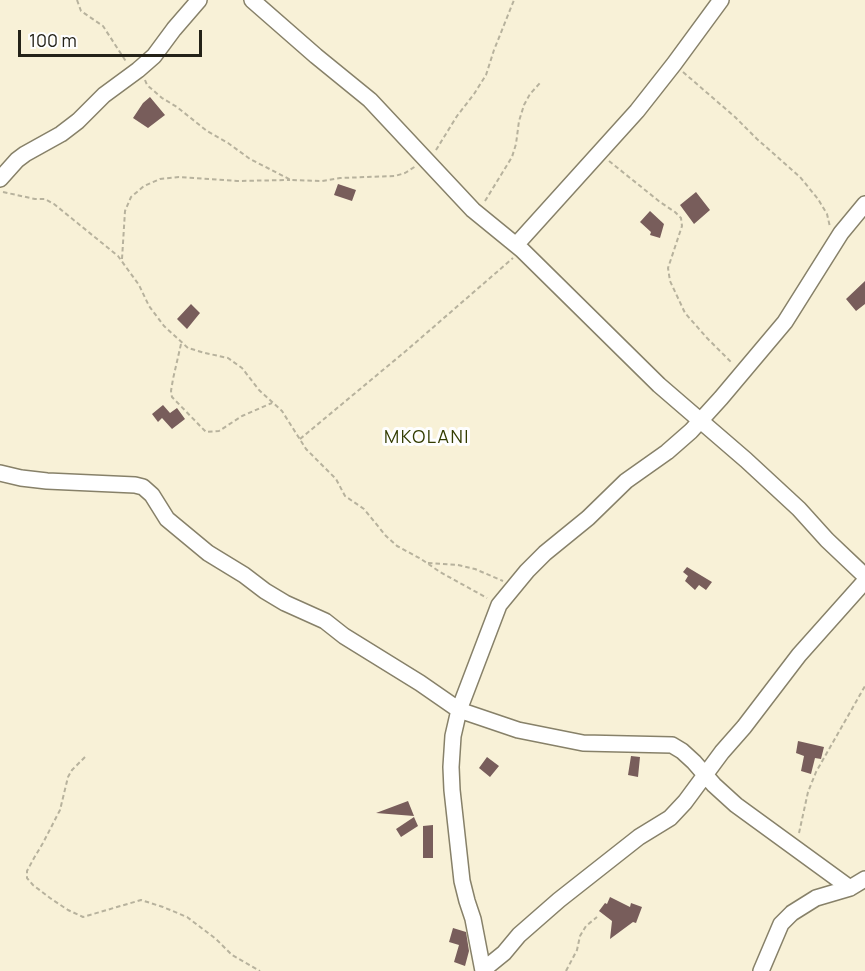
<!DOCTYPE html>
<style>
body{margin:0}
#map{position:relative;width:865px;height:971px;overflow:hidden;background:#f8f1d7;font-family:Manrope,sans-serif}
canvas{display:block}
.scale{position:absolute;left:18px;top:30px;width:184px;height:27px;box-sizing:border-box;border:3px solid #242218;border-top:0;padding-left:8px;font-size:18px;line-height:21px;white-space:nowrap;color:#242218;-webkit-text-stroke:4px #fefefe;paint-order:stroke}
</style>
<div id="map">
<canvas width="865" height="971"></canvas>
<div class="scale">100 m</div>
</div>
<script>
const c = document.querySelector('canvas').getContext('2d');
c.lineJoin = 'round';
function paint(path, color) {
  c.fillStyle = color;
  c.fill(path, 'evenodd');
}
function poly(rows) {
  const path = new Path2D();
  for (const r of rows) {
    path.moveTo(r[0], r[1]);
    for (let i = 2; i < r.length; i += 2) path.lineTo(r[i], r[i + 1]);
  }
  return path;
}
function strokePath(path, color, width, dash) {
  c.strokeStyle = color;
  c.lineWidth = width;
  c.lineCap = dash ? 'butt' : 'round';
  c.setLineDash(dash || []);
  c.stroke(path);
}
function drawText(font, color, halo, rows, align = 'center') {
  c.font = font + ' Manrope,sans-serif';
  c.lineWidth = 6;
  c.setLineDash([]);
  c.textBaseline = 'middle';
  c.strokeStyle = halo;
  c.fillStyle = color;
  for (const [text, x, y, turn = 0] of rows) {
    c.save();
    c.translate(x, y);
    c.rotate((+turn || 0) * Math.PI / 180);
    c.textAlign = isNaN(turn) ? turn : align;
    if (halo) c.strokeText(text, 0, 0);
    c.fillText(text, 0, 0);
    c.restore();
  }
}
paint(poly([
 [150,97,165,115,148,128,133,118,143,103],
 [338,184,356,190,352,201,334,195],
 [696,192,710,210,694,224,680,205],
 [650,211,664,224,660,238,650,235,651,232,640,222],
 [865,281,865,304,856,311,846,299],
 [191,304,200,313,187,329,177,319],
 [163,405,170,413,177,408,185,419,172,429,162,418,158,422,152,414],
 [687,567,712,582,706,590,699,585,695,590,685,581,688,576,683,572],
 [798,741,824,747,821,759,815,758,811,774,801,771,804,756,796,753],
 [631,756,640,757,638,777,628,775],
 [487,757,499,766,490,777,479,768],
 [408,801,414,816,376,813],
 [414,817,418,826,401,837,396,829],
 [433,825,433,858,423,858,423,826],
 [610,897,630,907,631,903,642,907,636,923,633,922,610,939,612,921,599,911,605,903,607,904],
 [453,928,466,932,469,951,465,966,454,962,459,945,449,942]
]), '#785d5b');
const minor = poly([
 [252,0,316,56,370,100,473,210,522,250,659,385,746,460,799,509,827,540,865,576],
 [0,179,17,160,25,154,61,134,78,121,104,95,138,70,154,56,174,29,199,0],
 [516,245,637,111,674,64,721,0],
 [0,473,21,478,47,481,135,485,143,487,152,495,167,519,208,553,244,575,265,591,285,603,325,621,344,636,420,683,459,710,518,730,583,743,672,745,682,751,694,762,714,785,736,805,850,888],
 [483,970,504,953,519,935,559,900,639,837,670,818,685,802,722,752,744,727,799,655,865,581],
 [483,971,473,919,467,901,462,881,452,790,451,767,453,736,459,710,499,605,527,571,545,553,588,518,626,481,667,452,691,431,721,398,785,322,841,233,865,204],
 [761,971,781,924,792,913,816,898,850,888,865,879]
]);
strokePath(minor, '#878169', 18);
strokePath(poly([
 [77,0,81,11,103,26,127,63],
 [683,72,735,117,757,139,800,177,818,199,827,214,830,227],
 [145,80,147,85,162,98,177,107,207,131,228,143,250,159,291,180,322,181,340,178,395,176,405,173,416,166],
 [436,150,457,116,474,94,486,75,494,50,514,0],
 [609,161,660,202,675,212,681,218,682,226,668,268,670,281,685,313,707,338,732,363],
 [3,192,35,199,45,199,54,204,118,256,139,285,149,306,164,326,188,348,205,353,228,358,242,368,259,390,282,411,306,449,336,479,345,496,364,509,386,536,397,546,421,559,440,572,487,598],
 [485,201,512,157,516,144,519,121,524,105,530,94,540,83],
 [122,259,125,211,131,197,144,186,160,179,179,177,237,181,290,180],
 [181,344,173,379,171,391,172,397,206,432,219,431,242,416,272,403],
 [300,439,407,350,513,258],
 [428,563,458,565,475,569,503,581],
 [85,757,72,770,68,777,60,810,43,843,34,858,27,871,27,878,33,885,50,898,68,910,83,917,141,900,163,907,187,917,216,939,232,955,260,971],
 [799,833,808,792,816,772,865,686],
 [566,971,577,950,580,936,586,926,597,917]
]), '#b7b29d', 2, [4.5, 3]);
strokePath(minor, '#fff', 15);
c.letterSpacing = '1.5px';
drawText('18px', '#333c00', '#fefefe', [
 ["MKOLANI",427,438]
]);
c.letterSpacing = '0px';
</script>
